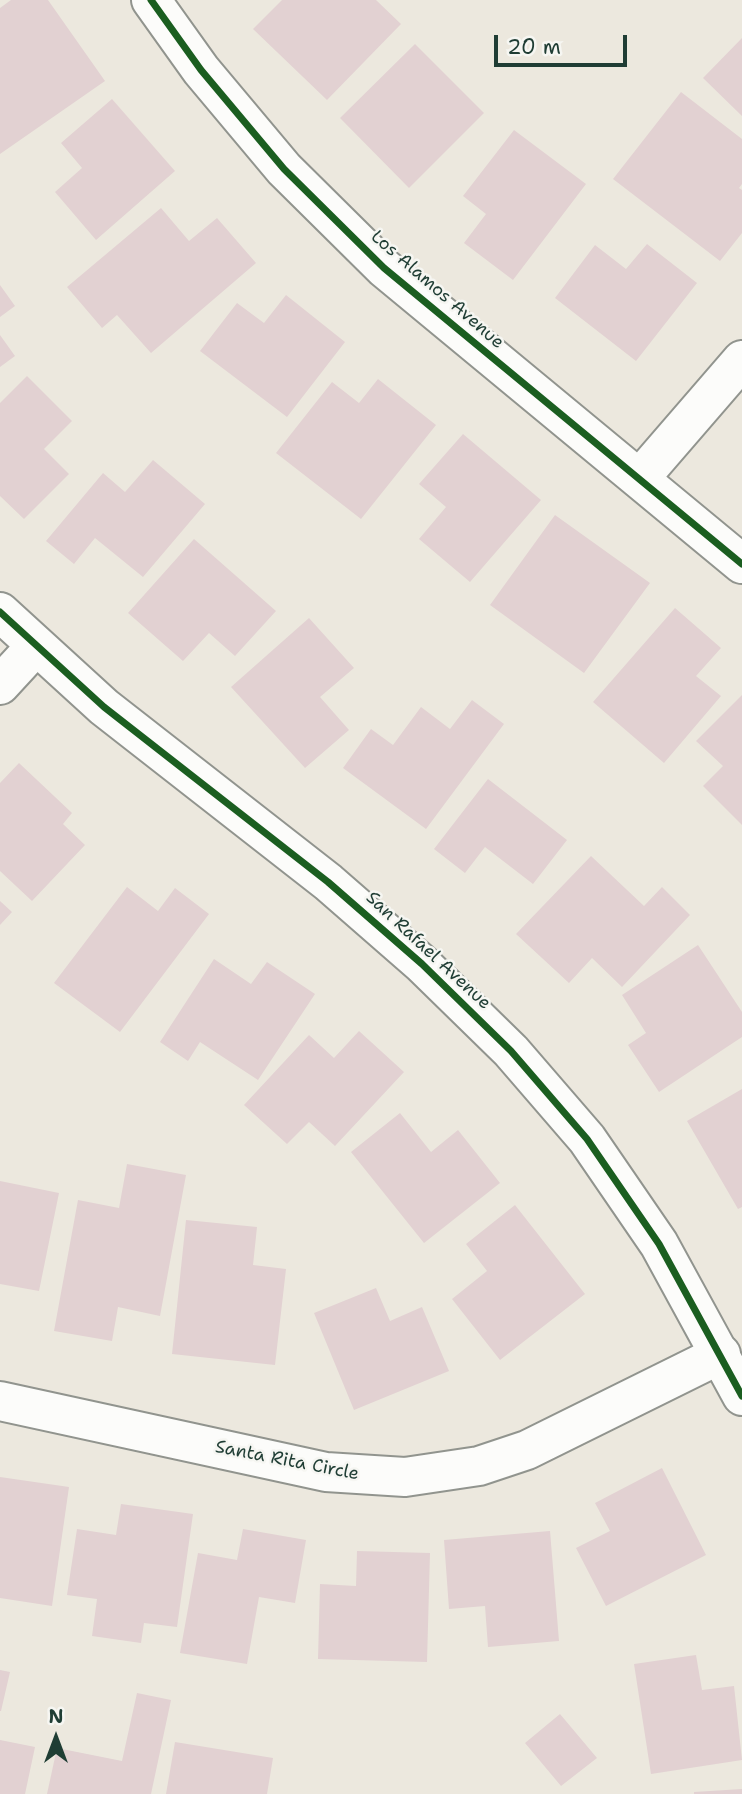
<!DOCTYPE html>
<style>
body{margin:0}
#map{position:relative;width:742px;height:1794px;overflow:hidden;background:#ece8de;font-family:"Shantell Sans",sans-serif}
canvas{display:block}
.north{position:absolute;left:21px;top:1703px;width:70px;height:70px;-webkit-text-stroke:5px #f6f6f2;paint-order:stroke;rotate:0deg;font-size:19px;font-weight:700;line-height:28px;text-align:center;color:#1f3d34}
.north::after{content:'';display:block;margin:auto;width:24px;height:32px;background:#1f3d34;clip-path:polygon(50% 0,100% 100%,50% 72%,0 100%)}
.scale{position:absolute;left:494px;top:35px;width:133px;height:32px;box-sizing:border-box;border:4px solid #1f3d34;border-top:0;padding-left:9px;font-size:21px;line-height:24px;white-space:nowrap;color:#1f3d34;-webkit-text-stroke:5px #f6f6f2;paint-order:stroke}
</style>
<div id="map">
<canvas width="742" height="1794"></canvas>
<div class="north">N</div>
<div class="scale">20 m</div>
</div>
<script>
const c = document.querySelector('canvas').getContext('2d');
c.lineJoin = 'round';
function paint(path, color) {
  c.fillStyle = color;
  c.fill(path, 'evenodd');
}
function poly(rows) {
  const path = new Path2D();
  for (const r of rows) {
    path.moveTo(r[0], r[1]);
    for (let i = 2; i < r.length; i += 2) path.lineTo(r[i], r[i + 1]);
  }
  return path;
}
function strokePath(path, color, width, dash) {
  c.strokeStyle = color;
  c.lineWidth = width;
  c.lineCap = dash ? 'butt' : 'round';
  c.setLineDash(dash || []);
  c.stroke(path);
}
function drawText(font, color, halo, rows, align = 'center') {
  c.font = font + ' "Shantell Sans",sans-serif';
  c.lineWidth = 5;
  c.setLineDash([]);
  c.textBaseline = 'middle';
  c.strokeStyle = halo;
  c.fillStyle = color;
  for (const [text, x, y, turn = 0] of rows) {
    c.save();
    c.translate(x, y);
    c.rotate((+turn || 0) * Math.PI / 180);
    c.textAlign = isNaN(turn) ? turn : align;
    if (halo) c.strokeText(text, 0, 0);
    c.fillText(text, 0, 0);
    c.restore();
  }
}
paint(poly([
 [11,0,48,0,105,81,0,154,0,8],
 [282,0,376,0,401,24,327,100,253,29],
 [742,38,742,116,703,78],
 [415,44,484,113,409,188,340,118],
 [681,92,742,139,742,184,739,188,742,190,742,233,720,261,613,179],
 [112,99,175,171,96,240,55,192,82,168,61,143],
 [514,130,586,184,513,280,464,243,486,214,463,196],
 [161,208,189,241,217,218,256,263,151,353,117,315,102,328,67,287],
 [647,244,697,283,636,361,555,298,595,245,626,269],
 [0,285,15,306,0,317],
 [286,295,345,342,287,417,200,351,237,303,264,323],
 [0,335,15,356,0,367],
 [27,376,72,421,44,449,69,474,24,519,0,496,0,403],
 [378,379,436,425,361,519,276,453,332,382,359,403],
 [463,434,541,500,470,582,419,539,446,507,419,484],
 [153,460,205,504,143,577,95,538,74,564,46,541,103,473,125,492],
 [555,515,650,583,584,673,490,605],
 [194,539,276,611,235,656,209,633,183,661,128,613],
 [675,608,721,648,696,676,721,696,664,763,593,702],
 [309,618,354,668,320,697,349,730,305,768,231,687],
 [742,695,742,825,703,786,723,766,696,741],
 [472,700,504,724,426,829,343,768,371,729,393,745,421,707,450,729],
 [19,763,72,813,63,824,85,845,32,901,0,871,0,783],
 [488,779,567,840,533,884,485,847,465,873,434,849],
 [591,856,644,906,662,887,690,915,622,987,592,958,569,983,516,934],
 [127,887,158,911,175,888,209,914,120,1032,54,983],
 [0,901,12,912,0,925],
 [698,945,742,1012,742,1037,659,1092,628,1045,646,1033,622,995],
 [214,959,251,984,267,962,315,994,258,1080,200,1042,188,1061,160,1042],
 [359,1031,404,1072,335,1146,309,1122,287,1144,244,1105,309,1035,334,1058],
 [742,1089,742,1207,738,1209,687,1121],
 [400,1113,431,1152,458,1130,500,1183,424,1243,351,1152],
 [127,1164,186,1175,160,1316,118,1307,112,1341,54,1331,78,1200,119,1208],
 [0,1181,59,1193,39,1291,0,1284],
 [515,1205,585,1294,500,1360,452,1299,487,1271,466,1244],
 [186,1220,257,1227,253,1265,286,1269,275,1365,172,1354],
 [376,1288,390,1321,422,1307,449,1371,354,1410,314,1313],
 [662,1468,706,1555,606,1606,576,1548,610,1531,595,1503],
 [0,1477,69,1487,52,1606,0,1598],
 [121,1504,193,1514,177,1627,144,1623,141,1643,92,1636,97,1599,67,1595,77,1529,116,1535],
 [243,1529,306,1540,295,1603,259,1597,247,1664,180,1653,198,1553,237,1560],
 [550,1531,559,1641,488,1647,485,1606,449,1609,444,1540],
 [357,1551,430,1553,427,1662,318,1659,320,1584,356,1586],
 [696,1655,702,1690,734,1686,742,1760,651,1774,634,1664],
 [0,1670,10,1672,1,1711,0,1711],
 [137,1693,171,1700,151,1794,47,1794,57,1748,122,1761],
 [560,1714,597,1758,561,1786,525,1743],
 [0,1740,35,1747,25,1794,0,1794],
 [175,1742,273,1758,267,1794,166,1794],
 [742,1789,742,1794,694,1794,694,1792]
]), '#e2d1d2');
const minor = poly([
 [151,0,201,70,284,169,384,268,742,564],
 [640,478,742,360],
 [0,685,35,647],
 [0,1401,326,1472,405,1477,479,1466,527,1450,721,1354]
]);
const tertiary = poly([
 [0,612,104,707,328,882,422,964,511,1051,587,1139,659,1244,742,1396]
]);
strokePath(minor, '#91948e', 42);
strokePath(tertiary, '#91948e', 42);
strokePath(minor, '#fcfcfa', 38);
strokePath(tertiary, '#fcfcfa', 38);
strokePath(poly([
 [151,0,201,70,284,169,384,268,742,564],
 [0,612,104,707,328,882,422,964,511,1051,587,1139,659,1244,742,1396]
]), '#1b5e20', 7);
drawText('18px', '#1f3d34', '#f6f6f2', [
 ["Los Alamos Avenue",437,290,41],
 ["San Rafael Avenue",428,951,43],
 ["Santa Rita Circle",287,1461,11]
]);
</script>
